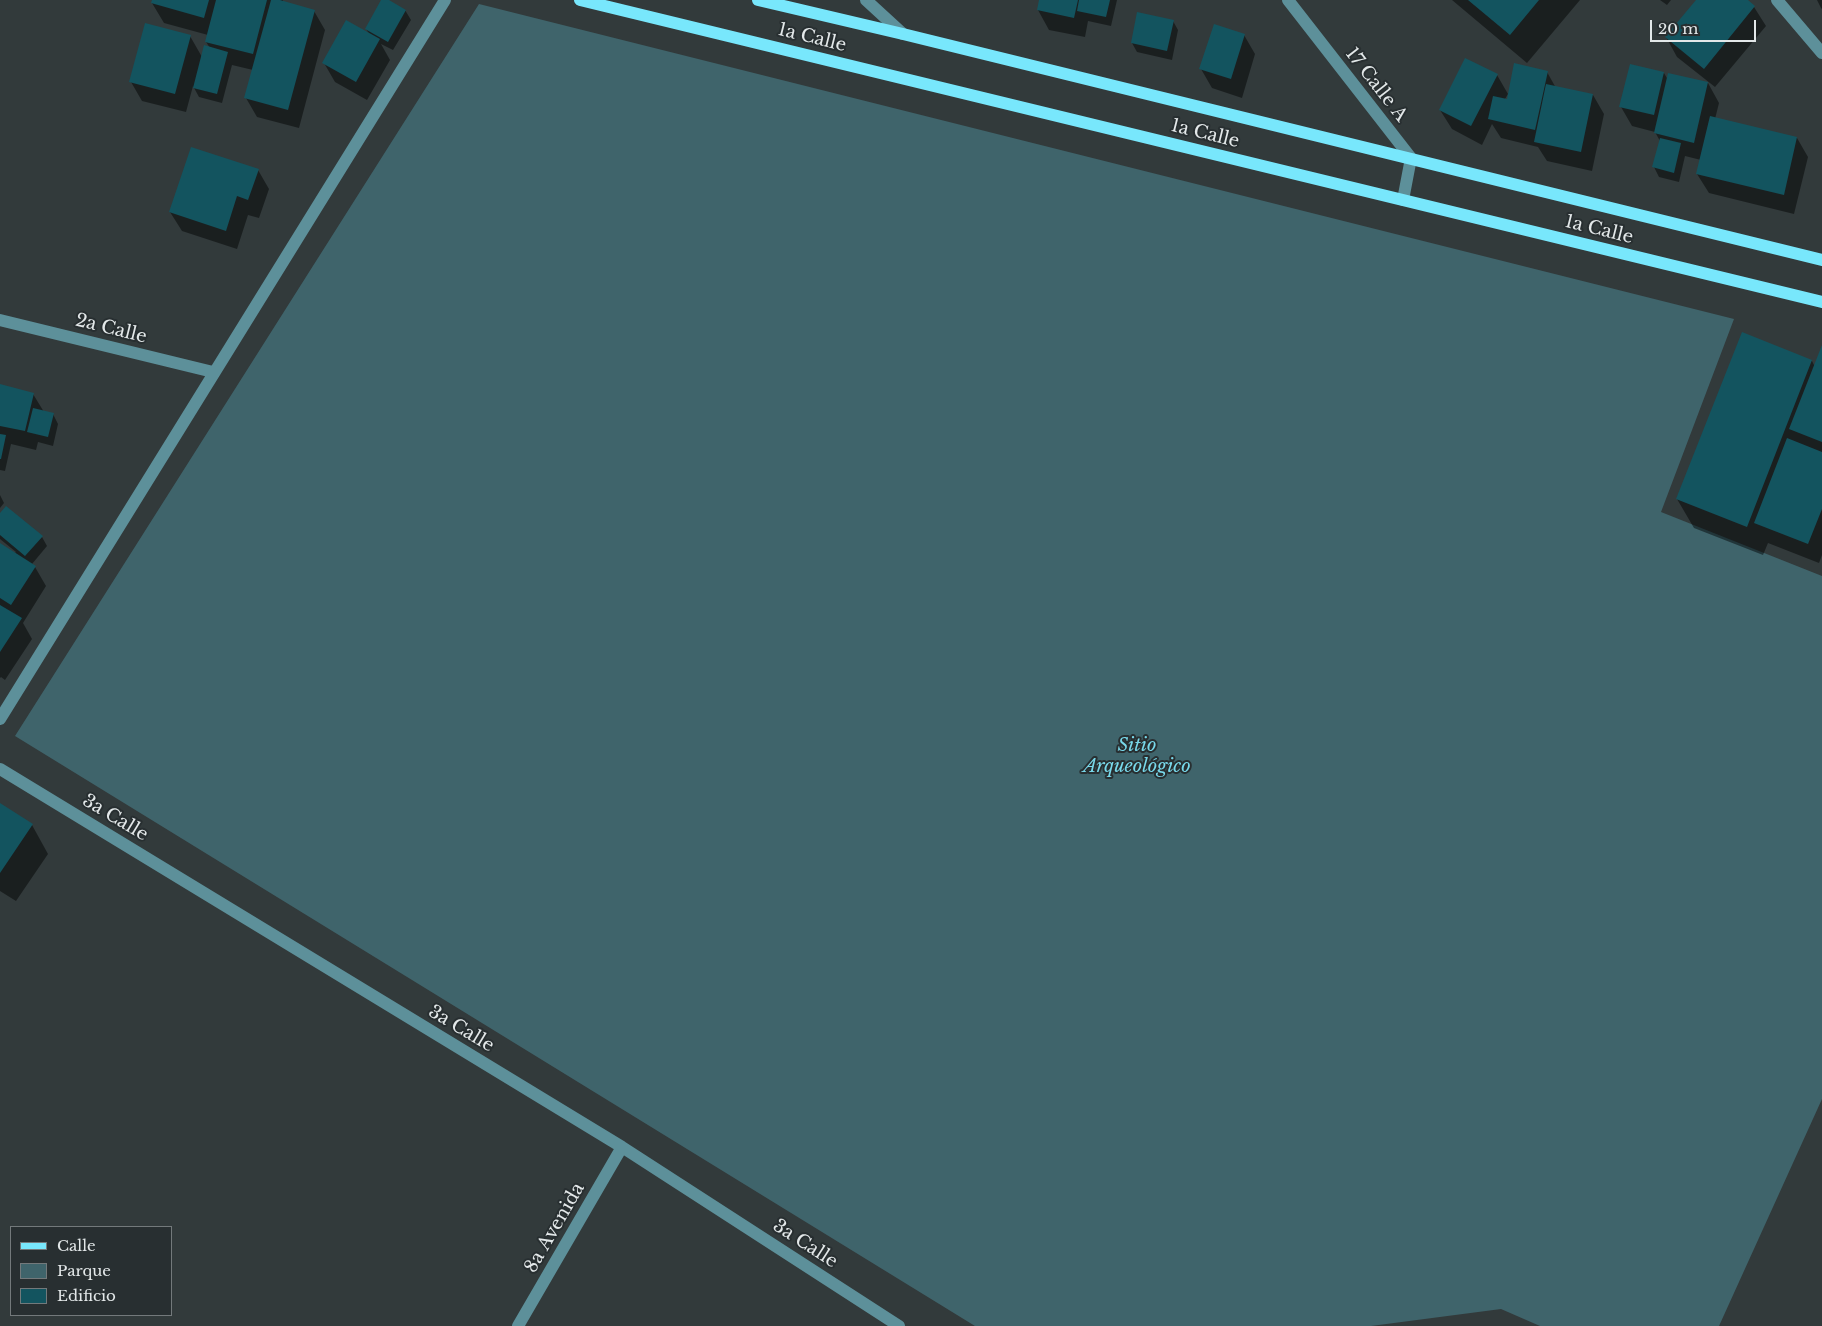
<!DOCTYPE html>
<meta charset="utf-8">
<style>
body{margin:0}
#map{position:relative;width:1822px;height:1326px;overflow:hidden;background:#323a3b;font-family:"Libre Baskerville",serif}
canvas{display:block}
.legend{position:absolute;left:10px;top:1226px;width:162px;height:90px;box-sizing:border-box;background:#282f31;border:1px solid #73797b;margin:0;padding:6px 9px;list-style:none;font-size:15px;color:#e3e8e9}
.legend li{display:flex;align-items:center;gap:10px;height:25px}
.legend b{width:25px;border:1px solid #73797b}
.scale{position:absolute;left:1650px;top:20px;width:106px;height:22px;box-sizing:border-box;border:2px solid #e3e8e9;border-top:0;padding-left:6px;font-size:15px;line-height:18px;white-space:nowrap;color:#e3e8e9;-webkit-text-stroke:4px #282f31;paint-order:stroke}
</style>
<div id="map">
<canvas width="1822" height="1326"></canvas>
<ul class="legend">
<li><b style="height:6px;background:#78e7fc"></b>Calle</li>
<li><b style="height:14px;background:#3f646b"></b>Parque</li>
<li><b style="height:14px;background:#13545f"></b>Edificio</li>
</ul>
<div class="scale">20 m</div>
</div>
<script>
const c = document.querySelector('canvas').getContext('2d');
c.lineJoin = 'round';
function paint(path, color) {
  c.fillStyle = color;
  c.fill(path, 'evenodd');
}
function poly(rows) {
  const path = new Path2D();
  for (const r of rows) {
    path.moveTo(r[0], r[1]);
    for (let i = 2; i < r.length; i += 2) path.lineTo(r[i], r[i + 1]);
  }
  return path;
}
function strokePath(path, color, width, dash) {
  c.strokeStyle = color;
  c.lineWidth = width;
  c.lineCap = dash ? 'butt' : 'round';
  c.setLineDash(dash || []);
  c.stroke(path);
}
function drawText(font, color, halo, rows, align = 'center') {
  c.font = font + ' "Libre Baskerville",serif';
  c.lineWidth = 4;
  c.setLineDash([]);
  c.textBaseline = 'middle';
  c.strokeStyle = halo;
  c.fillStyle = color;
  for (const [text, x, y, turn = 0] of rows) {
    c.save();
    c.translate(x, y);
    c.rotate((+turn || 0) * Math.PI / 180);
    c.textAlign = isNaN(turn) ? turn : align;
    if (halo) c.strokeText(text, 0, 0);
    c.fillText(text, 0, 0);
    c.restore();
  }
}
paint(poly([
 [479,4,1734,319,1661,512,1822,576,1822,1099,1719,1326,1540,1326,1501,1309,1371,1326,975,1326,15,736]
]), '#3f646b');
paint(poly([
 [153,0,283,0,283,2,314,11,325,30,299,128,257,117,246,98,253,70,232,65,222,103,199,97,193,86,186,112,142,101,131,82,190,36,202,57,210,48,206,42,208,35,164,23,152,3],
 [382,0,387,0,405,10,411,20,393,50,381,44,390,60,367,100,335,82,324,63,370,35,366,29],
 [1040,0,1117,0,1111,26,1088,21,1085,37,1049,30,1038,10],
 [1452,0,1580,0,1527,63],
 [1660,0,1671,0,1667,5],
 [1697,0,1746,0,1754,7,1766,26,1715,87,1677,57,1666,37],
 [1817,0,1822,0,1822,9,1821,8],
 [1173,21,1178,30,1172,60,1137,52,1132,43],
 [1244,35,1255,54,1242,98,1212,88,1201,69],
 [1547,72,1556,88,1593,95,1604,114,1592,171,1547,161,1538,147,1501,138,1492,124,1482,145,1452,129,1440,110,1497,75,1508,94,1505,99,1508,100],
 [1664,73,1668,80,1708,83,1719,103,1715,119,1797,138,1808,157,1794,214,1709,193,1697,174,1701,160,1685,156,1679,182,1659,177,1654,167,1660,141,1655,132,1632,126,1621,107],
 [258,170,269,189,259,218,248,215,237,249,182,231,170,212],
 [1742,334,1812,361,1815,367,1822,349,1822,555,1819,563,1768,543,1763,555,1694,528,1677,499],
 [0,386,33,394,44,412,53,414,58,424,53,446,38,442,36,450,11,444,5,471,0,470],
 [0,495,4,503,0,508],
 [0,515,42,537,47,546,32,564,35,567,46,586,23,623,32,639,5,680,1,677,0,678,0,544,15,553,16,552,0,539],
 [0,804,32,825,48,854,16,901,0,891]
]), '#0007');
paint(poly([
 [152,0,209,0,204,18,151,3],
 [216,0,267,0,253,54,205,42],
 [271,0,280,0,315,10,288,110,244,98],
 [381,0,389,0,406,10,388,42,365,29],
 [1039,0,1078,0,1074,18,1037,10],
 [1079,0,1110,0,1106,17,1077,11],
 [1468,0,1539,0,1510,35],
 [1696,0,1748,0,1755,6,1704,69,1665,37],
 [1137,12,1174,20,1167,51,1131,43],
 [346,20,380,39,356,82,322,63],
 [145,23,191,35,175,94,129,82],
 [1214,24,1245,34,1231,79,1199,69],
 [204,45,228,52,217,94,193,88],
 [1465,58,1498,74,1471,126,1439,110],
 [1514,63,1548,71,1535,130,1488,119,1493,96,1507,99],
 [1630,64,1664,72,1654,115,1619,107],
 [1668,73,1708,82,1694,143,1654,133],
 [1546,84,1593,94,1581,152,1534,142],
 [1710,116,1797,137,1784,195,1696,174],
 [1660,138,1681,143,1674,173,1652,167],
 [191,147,259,169,248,200,237,196,226,231,169,212],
 [1742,332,1812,360,1747,527,1676,499],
 [1822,345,1822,442,1789,429],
 [0,384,34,393,25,431,0,426],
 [33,408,54,413,48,437,27,432],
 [0,434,6,435,1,459,0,459],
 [1787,438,1822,452,1822,509,1808,544,1754,523],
 [6,506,43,536,25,556,0,535,0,513],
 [0,543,36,566,11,605,0,598],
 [0,605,22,618,0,652],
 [0,803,33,824,0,873]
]), '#13545f');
strokePath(poly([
 [866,0,903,34],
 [1288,0,1411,158,1403,200],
 [1777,0,1822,53],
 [0,320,213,372],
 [0,719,445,0],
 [0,769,622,1147,899,1326],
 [518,1326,622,1147]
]), '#5d909a', 12);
strokePath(poly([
 [580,0,1822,302],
 [758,0,903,34,1822,260]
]), '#78e7fc', 12);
drawText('18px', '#e3e8e9', '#282f31', [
 ["1a Calle",812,38,14],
 ["17 Calle A",1376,85,52],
 ["1a Calle",1205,134,14],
 ["1a Calle",1599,230,14],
 ["2a Calle",111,329,14],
 ["3a Calle",115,818,31],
 ["3a Calle",461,1029,31],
 ["8a Avenida",555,1228,-60],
 ["3a Calle",805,1244,33]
]);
drawText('italic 18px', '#78d8ea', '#282f31', [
 ["Sitio",1137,746],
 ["Arqueológico",1137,767]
]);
</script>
